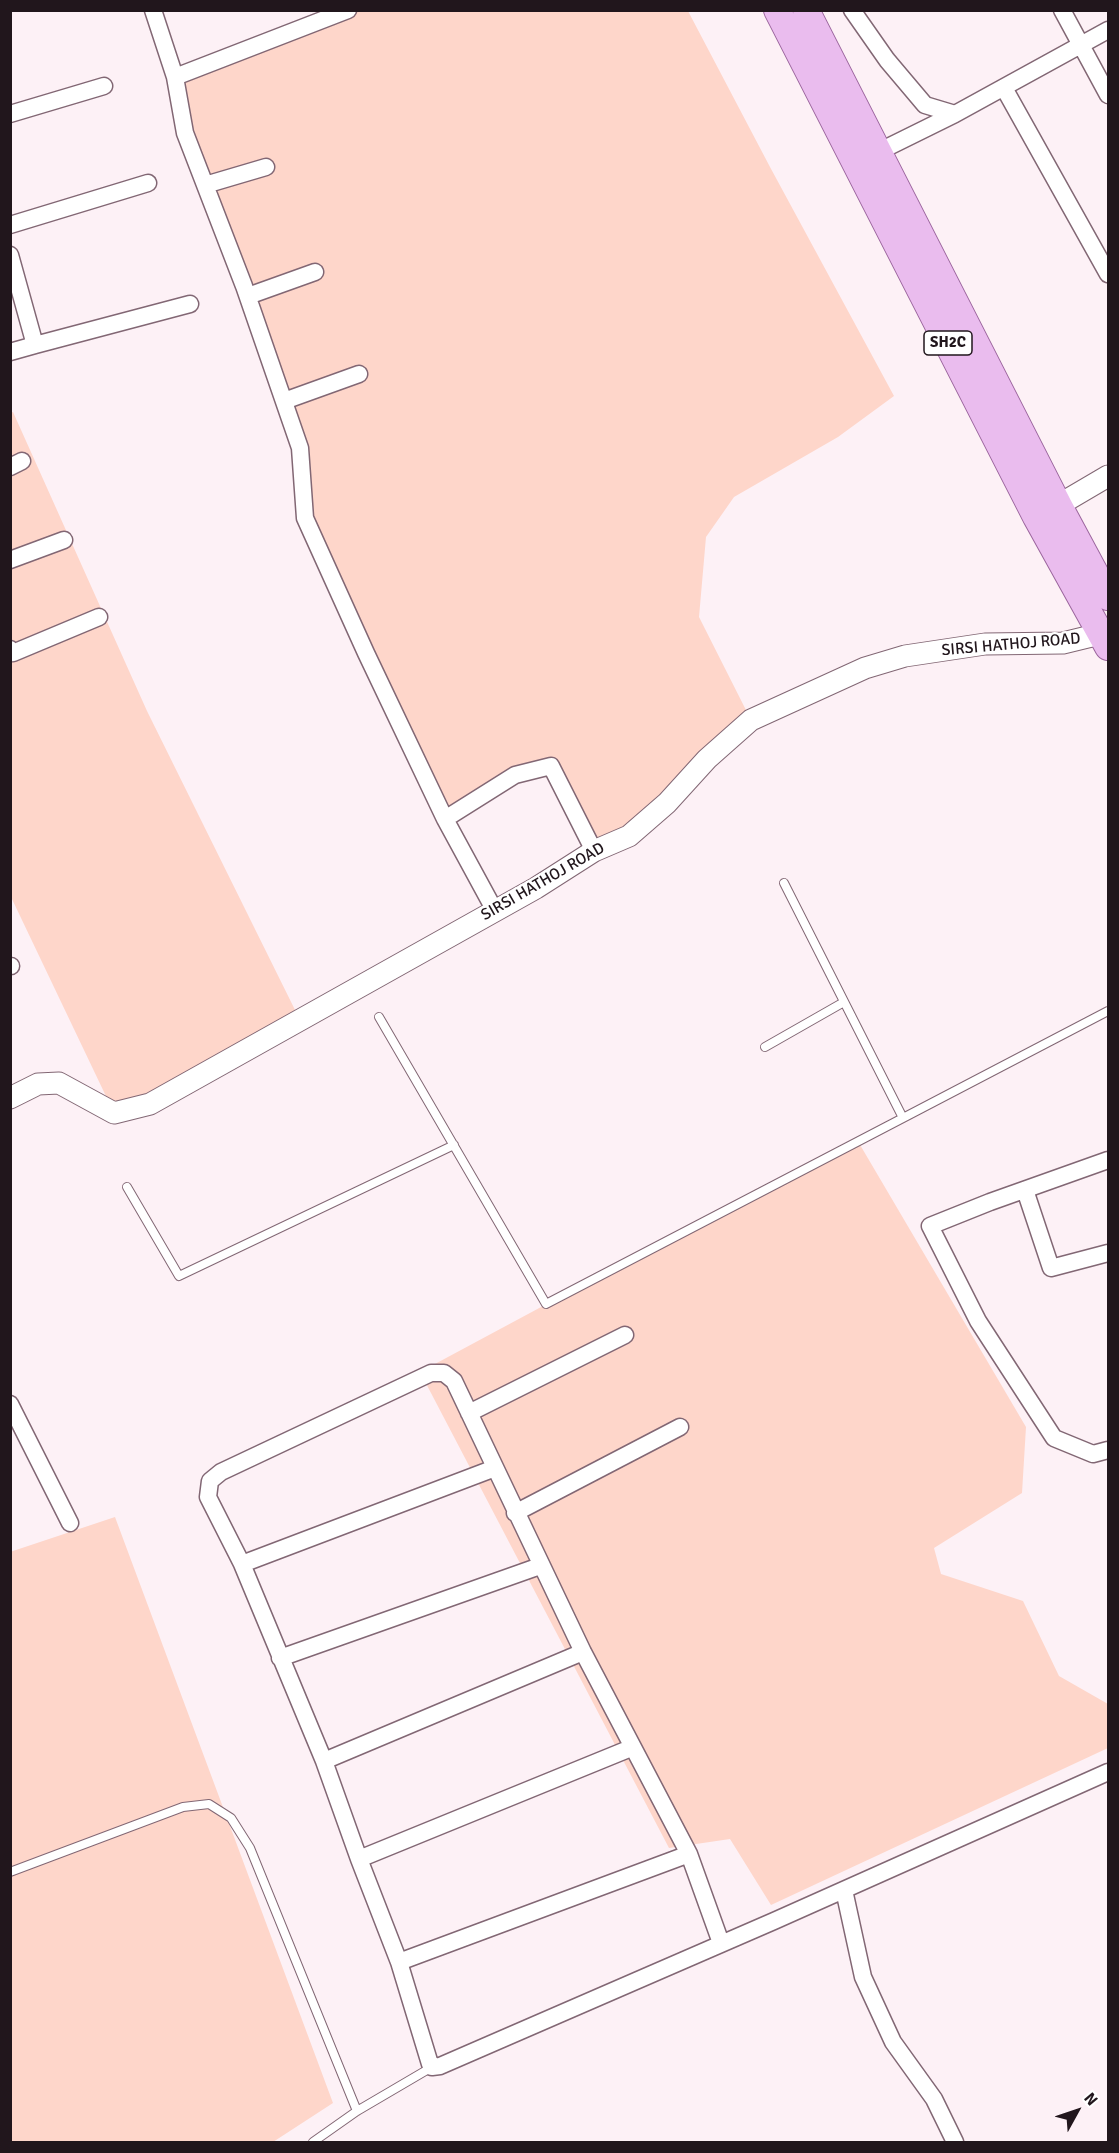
<!DOCTYPE html>
<style>
body{margin:0}
#map{position:relative;width:1119px;height:2153px;overflow:hidden;background:#fdf1f6;font-family:Signika,sans-serif}
canvas{display:block}
.frame{position:absolute;inset:0;border:12px solid #21161c;pointer-events:none}
.north{position:absolute;left:1047px;top:2081px;width:60px;height:60px;-webkit-text-stroke:4px #fff;paint-order:stroke;rotate:50deg;font-size:16px;font-weight:700;line-height:24px;text-align:center;color:#21161c}
.north::after{content:'';display:block;margin:auto;width:21px;height:27px;background:#21161c;clip-path:polygon(50% 0,100% 100%,50% 72%,0 100%)}
</style>
<div id="map">
<canvas width="1119" height="2153"></canvas>
<div class="frame"></div>
<div class="north">N</div>
</div>
<script>
const c = document.querySelector('canvas').getContext('2d');
c.lineJoin = 'round';
function paint(path, color) {
  c.fillStyle = color;
  c.fill(path, 'evenodd');
}
function poly(rows) {
  const path = new Path2D();
  for (const r of rows) {
    path.moveTo(r[0], r[1]);
    for (let i = 2; i < r.length; i += 2) path.lineTo(r[i], r[i + 1]);
  }
  return path;
}
function strokePath(path, color, width, dash) {
  c.strokeStyle = color;
  c.lineWidth = width;
  c.lineCap = dash ? 'butt' : 'round';
  c.setLineDash(dash || []);
  c.stroke(path);
}
function drawText(font, color, halo, rows, align = 'center') {
  c.font = font + ' Signika,sans-serif';
  c.lineWidth = 4.5;
  c.setLineDash([]);
  c.textBaseline = 'middle';
  c.strokeStyle = halo;
  c.fillStyle = color;
  for (const [text, x, y, turn = 0] of rows) {
    c.save();
    c.translate(x, y);
    c.rotate((+turn || 0) * Math.PI / 180);
    c.textAlign = isNaN(turn) ? turn : align;
    if (halo) c.strokeText(text, 0, 0);
    c.fillText(text, 0, 0);
    c.restore();
  }
}
paint(poly([
 [348,11,688,11,770,167,894,396,838,437,734,497,706,537,699,617,751,720,594,851,551,766,445,819,305,518,300,448,175,77],
 [13,412,147,711,300,1020,114,1113,11,897,10,413],
 [856,1138,1026,1427,1022,1493,934,1548,941,1574,1023,1601,1059,1676,1108,1704,1108,1748,771,1905,730,1839,669,1848,420,1372],
 [115,1517,333,2103,273,2142,11,2142,10,1552]
]), '#fed6ca');
const service = poly([
 [784,883,903,1118,1108,1011],
 [379,1017,546,1304,903,1118],
 [765,1047,844,1002],
 [127,1187,179,1276,454,1145],
 [10,1872,183,1807,209,1804,231,1818,250,1848,357,2111],
 [313,2142,357,2111,432,2067]
]);
const minor = poly([
 [153,10,175,77,185,133,244,286,300,448,305,518,366,653,445,819,495,911],
 [852,10,887,60,925,105,955,114,1108,30],
 [1062,10,1108,95],
 [175,77,348,10],
 [1004,88,1108,274],
 [10,114,104,86],
 [878,152,955,114],
 [205,185,266,167],
 [10,225,148,183],
 [10,255,35,345,10,352],
 [248,296,315,272],
 [35,345,190,304],
 [284,401,359,374],
 [10,467,22,461],
 [10,560,64,540],
 [10,649,13,653,99,617],
 [445,819,515,775,551,766,594,851],
 [10,966,11,966],
 [1108,1160,990,1202,930,1226,978,1321,1054,1438,1093,1454,1108,1450],
 [1025,1190,1051,1268,1108,1253],
 [10,1404,70,1523],
 [469,1413,625,1335],
 [515,1513,680,1427],
 [242,1564,495,1468],
 [280,1658,540,1566],
 [324,1761,583,1652],
 [359,1859,631,1748],
 [844,1890,863,1977,893,2042,934,2099,955,2142],
 [721,1943,689,1854,583,1652,454,1381,444,1373,431,1373,221,1472,210,1481,208,1497,242,1564,324,1761,359,1859,399,1962,430,2064,432,2067,440,2066,774,1921,1108,1772],
 [399,1962,689,1854]
]);
const tertiary = poly([
 [1045,513,1108,476],
 [10,1098,38,1084,59,1083,114,1113,150,1104,536,888,594,851,629,836,667,803,707,759,751,720,865,668,905,656,985,644,1063,643,1108,632]
]);
const primary = poly([
 [777,10,1036,517,1108,647],
 [806,10,1059,506,1108,597]
]);
strokePath(service, '#826774', 10);
strokePath(minor, '#826774', 19);
strokePath(tertiary, '#826774', 23);
strokePath(primary, '#9b659d', 28);
strokePath(service, '#fff', 8);
strokePath(minor, '#fff', 16);
strokePath(tertiary, '#fff', 21);
strokePath(primary, '#eabcee', 26);
for (const [x, y, w] of [
 [948,343,48]
]) {
  const box = new Path2D();
  box.roundRect(x - w / 2, y - 12, w, 24, 4.5);
  c.fillStyle = '#fff';
  c.fill(box);
  strokePath(box, '#21161c', 1.5);
}
drawText('bold 15px', '#21161c', null, [
 ["SH2C",948,343]
]);
drawText('16px', '#21161c', '#fff', [
 ["SIRSI HATHOJ ROAD",1011,645,-5],
 ["SIRSI HATHOJ ROAD",543,882,-30]
]);
</script>
